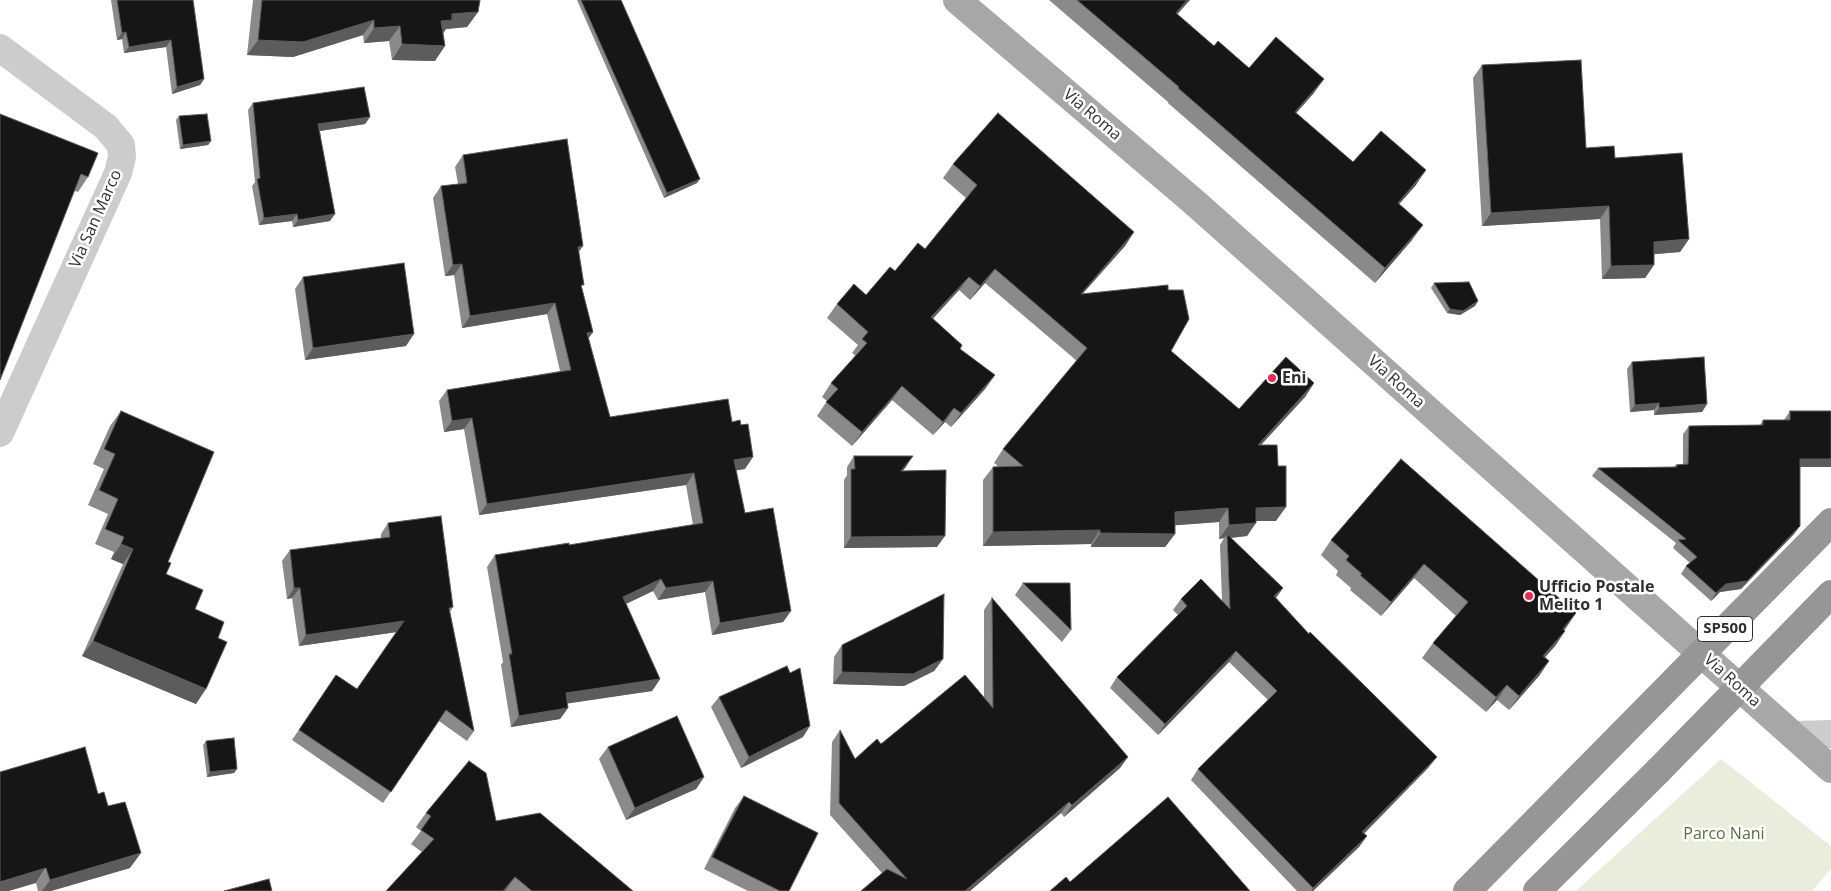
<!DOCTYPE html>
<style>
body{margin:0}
canvas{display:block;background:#fff}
</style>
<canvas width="1831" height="891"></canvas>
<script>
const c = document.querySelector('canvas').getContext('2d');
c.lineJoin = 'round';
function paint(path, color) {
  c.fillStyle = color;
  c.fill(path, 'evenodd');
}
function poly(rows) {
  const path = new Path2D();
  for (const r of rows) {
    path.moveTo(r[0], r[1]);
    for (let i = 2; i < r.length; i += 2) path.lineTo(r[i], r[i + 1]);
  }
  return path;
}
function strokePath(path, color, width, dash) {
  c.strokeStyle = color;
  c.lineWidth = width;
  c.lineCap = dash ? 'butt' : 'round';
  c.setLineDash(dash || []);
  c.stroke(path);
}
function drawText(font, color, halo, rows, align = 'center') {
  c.font = font + ' "Open Sans",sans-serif';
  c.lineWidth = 5;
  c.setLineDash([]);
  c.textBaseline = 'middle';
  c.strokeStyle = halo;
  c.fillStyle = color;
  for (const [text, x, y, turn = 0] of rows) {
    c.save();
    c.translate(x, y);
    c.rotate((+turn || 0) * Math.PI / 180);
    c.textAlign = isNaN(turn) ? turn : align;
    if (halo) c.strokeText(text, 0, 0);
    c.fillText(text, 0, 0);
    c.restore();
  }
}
paint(poly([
 [1721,759,1831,846,1831,869,1812,891,1576,891]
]), '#e8eddc');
strokePath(poly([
 [0,48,106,127,121,145,122,157,118,173,0,433],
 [1794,735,1831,734]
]), '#ccc', 28);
strokePath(poly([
 [957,0,1194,202,1831,769]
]), '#a7a7a7', 28);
strokePath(poly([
 [1467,891,1619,737],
 [1537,891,1659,770]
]), '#969696', 28);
strokePath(poly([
 [1619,737,1831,522],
 [1659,770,1831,594]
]), '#969696', 28);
paint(poly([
 [111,0,193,0,204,79,200,85,172,94,166,47,124,53,122,39,117,40],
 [253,0,480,0,478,12,467,27,446,29,443,33,435,61,392,60,389,41,364,43,363,35,293,57,247,55],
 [577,0,621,0,697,183,664,198],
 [1049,0,1190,0,1177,14,1214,46,1249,68,1324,79,1313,94,1296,113,1353,162,1416,185,1399,204,1412,240,1375,283,1168,103,1168,102],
 [1482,65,1586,148,1689,239,1680,252,1654,254,1654,265,1645,278,1602,279,1600,219,1482,226,1473,78],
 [253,103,370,117,365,124,320,131,330,221,293,227,292,221,259,225,252,186,255,182,248,110],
 [0,114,88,177,78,192,75,191],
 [179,116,211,141,208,145,180,149,176,120],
 [463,155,579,252,582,288,593,332,588,339,610,417,732,422,745,469,736,470,745,513,791,611,783,622,712,635,705,592,658,600,653,591,626,604,660,679,652,691,567,703,568,708,560,719,511,727,501,665,503,662,487,567,495,555,569,545,693,525,686,485,479,515,464,429,444,432,439,401,447,390,560,371,547,314,462,328,454,275,445,276,433,198,441,186,458,184,455,167],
 [953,164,1134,232,1125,246,1083,293,1171,351,1239,409,1314,383,1305,397,1261,445,1276,521,1256,521,1247,536,1231,538,1283,588,1276,598,1429,767,1364,833,1367,836,1359,847,1313,891,1297,891,1191,780,1198,769,1268,700,1229,662,1158,735,1110,688,1117,677,1178,615,1173,610,1181,599,1222,601,1220,545,1224,538,1219,539,1219,522,1175,525,1175,534,1165,547,1091,547,1091,544,983,546,983,480,993,467,998,466,994,463,1003,449,1077,361,985,283,970,300,959,290,933,319,960,349,995,375,985,389,951,427,945,422,933,435,892,400,852,446,817,416,827,401,822,397,831,383,856,356,852,353,858,345,827,318,837,304,866,295,895,271,925,249,966,198,943,178],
 [303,277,406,346,305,360,295,289],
 [1434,283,1478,301,1475,306,1460,315,1447,313,1431,288],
 [1632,362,1707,404,1702,412,1654,415,1654,410,1630,412,1627,369],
 [121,411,168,562,166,574,218,638,196,704,82,656,123,564,111,559,114,552,95,544,108,514,88,505,104,469,93,464,110,426],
 [1790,411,1800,467,1800,526,1794,534,1741,589,1720,592,1711,601,1681,574,1686,566,1690,563,1673,548,1676,543,1592,476,1598,468,1674,467,1676,465,1683,464,1683,434,1689,426,1760,425,1763,420,1784,420],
 [854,456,906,467,902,471,937,547,844,548,844,480,847,475,847,467],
 [1401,459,1565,631,1555,646,1545,657,1549,661,1539,676,1509,710,1497,700,1486,712,1422,658,1433,643,1456,616,1414,578,1381,616,1350,590,1351,588,1336,575,1338,571,1321,555,1331,540],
 [388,523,453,607,450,612,474,731,467,741,439,721,383,803,292,740,336,675,357,689,397,632,299,646,292,598,287,599,282,561,290,550,381,538,381,534],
 [1023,583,1071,630,1062,642,1015,595],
 [992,598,1128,757,1120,768,1064,817,1061,813,970,891,861,891,882,873,830,815,832,742,840,730,855,759,881,744,984,698,984,610],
 [842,645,943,659,934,671,904,686,833,684,834,657],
 [719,697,803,737,741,768,711,707],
 [206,741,237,769,234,773,207,777,203,745],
 [608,747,704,777,696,789,626,820,599,759],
 [98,794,108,806,130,868,51,891,38,891,36,883],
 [744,796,789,891,748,891,704,869,735,808],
 [426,813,496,821,633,891,386,891,422,852,411,844,421,831,416,827]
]), '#8a8a8a');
paint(poly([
 [1187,0,1190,0,1165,28,1176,13],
 [478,12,467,27,446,29,442,35,441,21,452,14],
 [374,20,363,35,293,57,247,55,258,40],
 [400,26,389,41,364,43,374,28],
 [126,32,122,39,117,40,122,33],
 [171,40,166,47,124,53,129,47],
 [402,44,445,46,435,61,392,60],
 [204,79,200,85,172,94,177,87],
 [1324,79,1313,94,1284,127,1295,112],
 [370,117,365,124,313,132,318,124],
 [211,141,208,145,180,149,183,145],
 [1426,170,1416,185,1387,218,1398,203],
 [700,179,697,183,664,198,667,193],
 [1609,206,1600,219,1482,226,1491,213],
 [297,214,292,221,259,225,264,218],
 [335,214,330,221,293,227,298,220],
 [1423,225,1412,240,1375,283,1385,268],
 [1134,232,1125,246,1071,307,1081,294],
 [1689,239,1680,252,1645,255,1654,242],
 [583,246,575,257,578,247],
 [462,264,454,275,445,276,453,265],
 [1654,265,1645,278,1602,279,1611,266],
 [995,269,985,283,970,300,980,286],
 [969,277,959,290,921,331,931,317],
 [1478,301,1475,306,1460,315,1447,313,1450,309],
 [555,303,547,314,462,328,470,316],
 [593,332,585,343,587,333],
 [414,334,406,346,305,360,313,348],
 [995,375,985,389,951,427,961,413],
 [1314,383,1305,397,1248,459,1258,445],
 [902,386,892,400,852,446,862,432],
 [1659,403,1654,410,1630,412,1635,405],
 [1707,404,1702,412,1654,415,1659,408],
 [954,408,945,422,933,435,943,422],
 [472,418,464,429,444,432,452,421],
 [913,456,906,467,893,482,901,471],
 [753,457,745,469,726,472,734,460],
 [1800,459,1831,459,1831,467,1794,467],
 [694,473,686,485,479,515,487,504],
 [1286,507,1276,521,1246,521,1256,508],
 [1228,508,1219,522,1166,526,1175,512],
 [1256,523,1247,536,1227,538,1227,534,1224,538,1219,539,1229,525],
 [1800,526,1794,534,1741,589,1720,592,1711,601,1716,593,1726,584],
 [1100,530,1091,544,983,546,993,532],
 [1100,533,1175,534,1165,547,1091,547],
 [945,536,937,547,844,548,851,537],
 [121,544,133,549,123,564,111,559],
 [1424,564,1414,578,1381,616,1391,602],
 [661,579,653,591,615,609,623,597],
 [713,581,705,592,658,600,666,588],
 [294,588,300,588,292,598,287,599],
 [1283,588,1275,599,1274,596],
 [791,611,783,622,712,635,720,623],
 [1576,613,1566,628,1553,644,1563,629],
 [404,621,397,632,299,646,306,635],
 [1565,631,1555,646,1533,671,1543,656],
 [93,641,206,689,196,704,82,656],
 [1236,651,1229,662,1158,735,1165,724],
 [943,659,934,671,904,686,833,684,842,672],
 [1549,661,1539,676,1509,710,1519,696],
 [660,679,652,691,558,705,566,693],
 [1507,685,1497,700,1486,712,1496,697],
 [568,708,560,719,511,727,519,716],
 [810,726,803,737,741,768,749,757],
 [1128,757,1120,768,1064,817,1072,805],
 [1437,757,1429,767,1355,843,1362,832],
 [237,769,234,773,207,777,210,772],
 [704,777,696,789,626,820,635,808],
 [1069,802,1061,813,970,891,965,891],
 [1367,836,1359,847,1313,891,1311,891,1313,888],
 [141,853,130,868,51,891,42,891,50,880],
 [46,868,36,883,9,891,0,891,0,882],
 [515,877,505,891,503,891]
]), '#5c5c5c');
const building = poly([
 [117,0,193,0,204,79,177,87,171,40,129,47,126,32,122,33,117,0],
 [262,0,480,0,478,12,452,14,452,20,441,21,445,46,402,44,400,26,374,28,374,20,303,42,258,40,262,0],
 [581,0,621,0,700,179,667,193,581,0],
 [1077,0,1187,0,1176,13,1214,46,1218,41,1249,68,1276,37,1324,79,1295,112,1353,162,1381,131,1426,170,1398,203,1423,225,1385,268,1178,88,1179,87,1077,0],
 [1581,60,1586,148,1614,146,1615,158,1682,153,1689,239,1654,242,1654,265,1611,266,1609,206,1491,213,1482,65,1581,60],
 [364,87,370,117,318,124,335,214,298,220,297,214,264,218,257,179,260,178,253,103,364,87],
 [998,113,1134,232,1081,294,1168,285,1168,290,1183,290,1189,319,1171,351,1239,409,1286,357,1314,383,1258,445,1277,445,1278,466,1286,466,1286,507,1256,508,1256,523,1229,525,1228,508,1175,512,1175,534,1100,533,1100,530,993,532,993,467,1023,466,1003,449,1087,348,995,269,980,286,969,277,931,317,962,345,960,349,995,375,961,413,954,408,943,422,902,386,862,432,826,402,838,389,831,383,867,343,862,339,868,332,837,304,854,284,866,295,890,267,895,271,918,243,925,249,977,185,953,164,998,113],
 [0,114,98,153,88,177,81,174,0,380,0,114],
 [207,114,211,141,183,145,179,116,207,114],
 [567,139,583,246,578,247,584,285,581,285,593,332,587,333,610,417,728,399,732,422,740,420,741,425,748,424,753,457,734,460,745,513,773,508,791,611,720,623,713,581,666,588,661,579,623,597,660,679,566,693,568,708,519,716,509,654,512,654,495,555,569,543,569,545,703,523,694,473,487,504,472,418,452,421,447,390,571,370,555,303,470,316,462,264,453,265,441,186,467,183,463,155,567,139],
 [404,263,414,334,313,348,303,277,404,263],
 [1469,282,1478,301,1463,311,1450,309,1434,283,1469,282],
 [1704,357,1707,404,1659,408,1659,403,1635,405,1632,362,1704,357],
 [121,411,214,452,168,562,171,563,166,574,203,590,195,609,224,622,218,638,227,642,206,689,93,641,133,549,121,544,124,537,105,529,118,499,99,490,115,454,104,449,121,411],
 [1790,411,1831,411,1831,459,1800,459,1800,526,1747,581,1726,584,1716,593,1686,566,1697,557,1678,540,1686,539,1598,468,1677,467,1676,465,1688,464,1689,426,1763,425,1763,420,1790,420,1790,411],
 [854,456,913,456,901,471,946,470,945,536,851,537,851,469,855,469,854,456],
 [1401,459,1576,613,1563,629,1565,631,1543,656,1549,661,1519,696,1507,685,1496,697,1433,643,1468,602,1424,564,1391,602,1360,575,1362,574,1346,560,1349,556,1331,540,1401,459],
 [441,516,453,607,449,608,474,731,446,710,391,792,299,730,336,675,357,689,404,621,306,635,300,588,294,588,290,550,390,537,388,523,441,516],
 [1227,534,1283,588,1274,596,1309,634,1310,632,1437,757,1362,832,1367,836,1313,888,1198,769,1277,691,1236,651,1165,724,1117,677,1187,606,1181,599,1201,579,1230,609,1227,534],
 [1023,583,1070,583,1071,630,1023,583],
 [944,594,943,659,913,674,842,672,842,645,944,594],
 [992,598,1128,757,1072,805,1069,802,965,891,861,891,887,869,907,879,839,803,840,730,855,759,877,739,881,744,965,675,993,708,992,598],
 [787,666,790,673,800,668,810,726,749,757,719,697,787,666],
 [677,716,704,777,635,808,608,747,677,716],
 [234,738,237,769,210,772,206,741,234,738],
 [85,747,98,794,104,792,108,806,125,802,141,853,50,880,46,868,0,882,0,772,85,747],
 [469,761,486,773,496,821,540,813,633,891,532,891,515,877,503,891,386,891,434,839,421,830,431,816,426,813,469,761],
 [744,796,818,833,789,891,780,891,712,857,744,796],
 [1168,797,1250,891,1050,891,1066,877,1070,882,1168,797],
 [269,879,272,891,224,891,269,879]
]);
paint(building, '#161616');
strokePath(building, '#5c5c5c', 1);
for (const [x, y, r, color] of [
 [1272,378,5,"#f02755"],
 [1529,596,5,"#f02755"]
]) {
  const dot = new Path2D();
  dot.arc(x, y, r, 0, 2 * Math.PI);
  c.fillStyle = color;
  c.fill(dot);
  strokePath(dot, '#fff', 2);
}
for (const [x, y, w] of [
 [1725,629,55]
]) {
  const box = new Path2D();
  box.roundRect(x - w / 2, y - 12.5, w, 25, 4);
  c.fillStyle = '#fff';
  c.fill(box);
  strokePath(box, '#2f2f2f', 1);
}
drawText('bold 15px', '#2f2f2f', null, [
 ["SP500",1725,629]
]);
drawText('16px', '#2f2f2f', '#fff', [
 ["Via Roma",1092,115,40],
 ["Via San Marco",96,219,-66],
 ["Via Roma",1396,382,42],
 ["Via Roma",1732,681,42]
]);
drawText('bold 16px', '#2f2f2f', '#fff', [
 ["Eni",1282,378],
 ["Ufficio Postale",1539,587],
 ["Melito 1",1539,605]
], 'left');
drawText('16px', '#5a6e39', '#fff', [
 ["Parco Nani",1724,834]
]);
</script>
